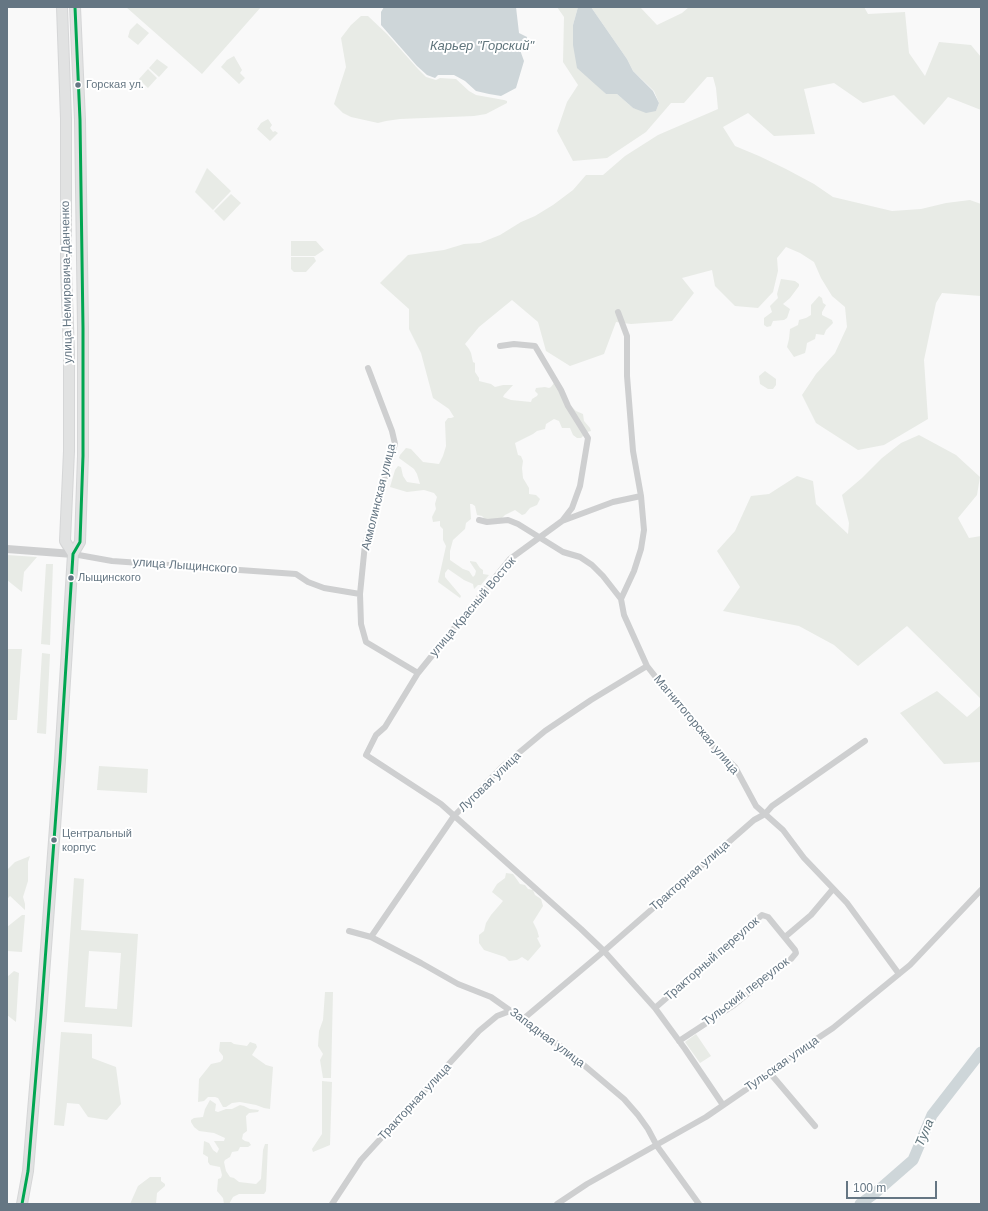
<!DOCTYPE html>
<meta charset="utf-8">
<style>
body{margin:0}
#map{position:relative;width:988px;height:1211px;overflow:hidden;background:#f9f9f9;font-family:Helvetica,sans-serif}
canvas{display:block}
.frame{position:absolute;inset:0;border:8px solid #657683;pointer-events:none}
.scale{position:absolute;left:846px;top:1181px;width:91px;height:18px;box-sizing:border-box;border:2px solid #657683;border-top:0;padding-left:5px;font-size:12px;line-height:14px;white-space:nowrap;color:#657683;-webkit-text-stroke:3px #fff;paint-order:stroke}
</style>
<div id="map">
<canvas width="988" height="1211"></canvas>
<div class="frame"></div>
<div class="scale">100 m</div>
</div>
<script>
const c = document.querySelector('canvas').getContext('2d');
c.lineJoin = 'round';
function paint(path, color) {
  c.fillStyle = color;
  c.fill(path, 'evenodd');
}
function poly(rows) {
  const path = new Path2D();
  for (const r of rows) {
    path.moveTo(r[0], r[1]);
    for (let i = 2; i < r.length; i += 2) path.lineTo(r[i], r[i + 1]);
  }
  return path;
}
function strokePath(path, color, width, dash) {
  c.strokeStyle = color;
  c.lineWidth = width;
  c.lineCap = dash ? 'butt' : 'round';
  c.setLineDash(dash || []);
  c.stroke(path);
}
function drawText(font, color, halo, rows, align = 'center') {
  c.font = font + ' Helvetica,sans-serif';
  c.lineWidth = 4;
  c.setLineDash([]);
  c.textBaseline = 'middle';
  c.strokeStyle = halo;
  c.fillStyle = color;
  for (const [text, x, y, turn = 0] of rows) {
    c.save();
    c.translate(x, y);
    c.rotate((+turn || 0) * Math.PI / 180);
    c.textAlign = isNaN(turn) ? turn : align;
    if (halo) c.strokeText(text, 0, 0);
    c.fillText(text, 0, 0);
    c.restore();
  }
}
paint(poly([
 [126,7,261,7,202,74],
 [557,7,578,7,573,25,600,88,606,94,617,94,633,108,656,111,659,103,654,91,633,71,627,59,591,7,640,7,657,25,682,13,689,7,864,7,868,14,905,12,909,53,925,76,939,42,971,45,981,57,981,110,948,97,924,125,894,95,863,103,834,83,804,89,815,134,774,136,748,113,723,127,735,146,759,156,786,169,814,184,833,197,892,211,921,209,946,203,970,200,981,204,981,296,942,293,936,303,924,360,928,419,884,445,858,450,816,423,802,395,816,374,835,353,847,327,845,307,832,296,821,278,814,262,800,253,786,247,777,258,778,271,773,292,758,308,735,306,715,286,712,270,682,278,694,293,672,321,631,324,616,322,604,354,570,366,546,351,538,322,512,300,479,327,465,344,469,349,471,353,473,362,475,363,475,372,479,378,479,381,491,384,495,387,503,385,513,385,504,395,503,397,511,400,531,402,532,399,537,396,538,394,535,391,536,388,545,387,549,388,551,387,554,383,571,406,576,411,583,414,584,421,590,428,591,431,587,432,581,438,577,438,573,435,570,428,562,428,559,421,554,419,546,424,545,429,537,431,533,434,515,443,518,455,521,456,523,461,522,468,523,478,529,488,529,494,536,495,540,499,537,505,530,508,525,514,522,515,515,510,505,515,501,519,485,519,482,516,477,515,475,506,472,504,470,504,471,519,466,523,465,529,453,540,450,551,450,560,463,569,469,571,473,577,475,575,476,571,470,562,470,561,476,562,480,568,483,570,483,574,489,575,481,585,478,585,474,589,473,584,464,580,448,569,445,573,445,577,461,596,460,598,438,582,446,546,443,540,443,529,440,526,440,521,433,522,432,517,436,509,435,504,437,497,434,493,424,490,407,492,390,487,395,470,398,466,401,467,403,476,407,482,420,484,417,474,414,469,399,458,400,455,406,448,411,449,423,462,439,464,443,456,446,446,445,422,448,418,451,418,454,417,449,409,433,398,421,353,409,329,409,309,380,283,408,255,444,250,464,244,480,243,500,235,521,222,535,216,553,205,573,190,586,175,603,175,625,156,658,135,718,109,716,88,713,77,707,77,684,103,671,103,646,132,607,158,573,161,557,131,567,102,578,85,563,62,564,17],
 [361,16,368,16,387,34,418,69,426,77,436,80,440,78,456,79,469,91,476,95,504,100,507,101,507,103,486,114,474,116,400,119,386,121,378,123,351,117,343,113,334,104,346,67,341,38,351,25],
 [137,23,149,33,138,45,128,37,130,30],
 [234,56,242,70,240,73,245,78,239,84,221,67,227,60],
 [157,59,168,67,159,77,149,68],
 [148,69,157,78,148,88,139,79],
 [268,119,272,125,270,128,273,132,275,131,278,133,270,141,257,129,261,123],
 [207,168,231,191,213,210,195,192],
 [231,194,241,203,224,221,214,211],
 [291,241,316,241,324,250,315,256,291,256],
 [291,257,314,257,316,261,306,272,294,272,291,269],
 [781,279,795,281,799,284,799,286,790,298,783,304,790,309,787,318,784,320,773,321,771,326,767,327,764,325,764,318,772,312,770,306,778,298,777,294],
 [819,296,822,298,823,303,826,305,822,312,822,315,832,320,833,323,826,330,824,335,816,334,815,339,807,343,806,349,805,353,794,357,787,347,789,339,790,329,798,325,799,320,806,318,811,315,811,305],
 [765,371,776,379,776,385,773,389,768,389,760,384,759,376],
 [919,435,956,455,980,477,977,495,958,518,969,538,981,536,981,699,907,626,858,666,834,645,799,626,723,611,740,587,717,551,735,531,751,496,769,494,797,476,813,481,816,504,848,534,849,523,842,495,862,478,882,458,901,443],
 [7,555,37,557,24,572,22,592,7,580],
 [46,564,53,564,50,645,41,644],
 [7,649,22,649,17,720,7,720],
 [42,653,50,654,46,734,37,733],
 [937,691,967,717,981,705,981,762,944,764,900,713],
 [99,766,148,769,147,793,97,790],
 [30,856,28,862,28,881,23,897,25,904,25,910,10,896,7,899,7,870,15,862],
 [506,873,513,874,520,884,525,885,528,889,533,890,535,895,541,899,543,906,533,922,537,930,539,937,537,938,541,946,528,961,522,957,517,960,509,961,505,957,484,950,479,943,479,935,484,931,486,923,491,915,503,901,492,892,497,884,505,878],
 [74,878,84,879,81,930,138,934,132,1027,64,1022],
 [89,951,121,953,117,1009,85,1007],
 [22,915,25,915,22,952,7,951,7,927],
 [14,971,19,973,16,1022,7,1015,7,977],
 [325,992,333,992,331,1078,323,1078,320,1060,323,1054,318,1046,319,1031,323,1020],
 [61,1032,92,1034,92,1058,116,1067,121,1104,107,1120,88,1117,79,1104,67,1103,64,1126,54,1125],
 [696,1034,711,1056,700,1063,685,1042],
 [220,1042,231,1042,234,1044,247,1046,250,1042,256,1044,257,1047,252,1055,266,1065,273,1067,270,1109,264,1108,256,1105,240,1102,232,1103,226,1107,223,1107,218,1098,215,1097,208,1097,204,1101,198,1102,199,1079,211,1064,220,1062,223,1059,223,1056,219,1051],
 [322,1081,332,1082,330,1145,313,1152,312,1149,322,1134],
 [210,1100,216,1104,215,1111,218,1112,226,1109,232,1109,240,1105,244,1106,250,1109,259,1110,258,1112,249,1113,246,1116,247,1131,243,1134,242,1139,245,1141,249,1142,251,1145,248,1147,240,1147,238,1151,232,1152,230,1157,225,1160,224,1162,226,1171,230,1177,234,1178,239,1182,256,1184,261,1179,263,1150,265,1144,268,1144,266,1191,264,1194,239,1194,233,1197,229,1204,224,1204,223,1198,217,1191,218,1179,221,1178,222,1175,220,1167,210,1165,208,1162,208,1157,203,1154,204,1141,209,1143,213,1150,217,1153,219,1149,214,1141,224,1141,225,1138,214,1133,199,1131,194,1127,191,1122,191,1120,194,1118,203,1117,205,1109],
 [150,1177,161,1177,161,1181,165,1184,165,1186,157,1193,156,1204,130,1204,138,1186]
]), '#e8ebe6');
paint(poly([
 [384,7,516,7,519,33,527,37,526,43,520,50,524,61,516,88,501,96,489,94,476,91,465,81,454,75,438,75,435,78,427,75,417,66,381,25,381,12],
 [578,7,591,7,627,59,633,71,653,91,659,103,656,111,646,113,633,108,617,94,606,94,577,68,573,45,573,25]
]), '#ced6d9');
strokePath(poly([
 [860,1204,874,1194,913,1160,932,1115,981,1052]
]), '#ced6d9', 11);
const primary = poly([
 [62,7,66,119,66,272,69,352,69,451,65,541,73,554],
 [22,1204,28,1171,41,1015,60,760,73,554,80,542,83,456,83,328,80,120,75,7]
]);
strokePath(primary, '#d5d6d7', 12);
strokePath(poly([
 [618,312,627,336,627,376,633,451,641,496,644,530,641,549,634,571,621,599,624,615,647,666,704,738,735,767,756,806,783,830,804,858,847,903,899,974],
 [500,346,514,344,535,346,561,390,568,406,588,438,580,486,572,508,562,521],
 [368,368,392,431,395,444,365,544,360,594,361,624,366,642,418,673],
 [641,496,613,502,562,521,510,559,418,673,385,727,376,735,366,755,441,804,581,929,604,951,655,1008,685,1049,723,1105],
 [479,520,487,522,508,520,518,524,563,552,580,557,592,565,603,576,621,599],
 [73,554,112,561,296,574,308,582,324,588,360,594],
 [349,931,371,937,421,963,458,984,491,997,566,1050,624,1099,638,1115,648,1129,657,1146,699,1204],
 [371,937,454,816,503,766,545,731,591,700,647,666],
 [785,937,811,915,833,889],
 [655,1008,762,915,768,917,795,950,796,953,791,959,762,982,734,1005,679,1041],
 [522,1020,604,951,754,820,765,814,772,806,865,741],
 [770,1073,815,1126],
 [332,1204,361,1160,479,1031,497,1016,510,1011],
 [557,1204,587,1184,706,1117,770,1073,794,1054,833,1028,910,965,981,890]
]), '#cecfd0', 6);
strokePath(poly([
 [7,549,73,554]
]), '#cecfd0', 8);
strokePath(primary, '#e1e2e2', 10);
strokePath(poly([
 [22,1204,28,1171,41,1015,60,760,73,554,80,542,83,456,83,328,80,120,75,7]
]), '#00a651', 3);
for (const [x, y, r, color] of [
 [78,85,3.5,"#657683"],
 [71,578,3.5,"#657683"],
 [54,840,3.5,"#657683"]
]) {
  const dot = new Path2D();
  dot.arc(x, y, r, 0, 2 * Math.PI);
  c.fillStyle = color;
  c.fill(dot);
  strokePath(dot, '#fff', 1.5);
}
drawText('11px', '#657683', '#fff', [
 ["Горская ул.",86,85],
 ["Лыщинского",78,578],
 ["Центральный",62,834],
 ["корпус",62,848]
], 'left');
drawText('12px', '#657683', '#fff', [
 ["улица Немировича-Данченко",67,282,-91],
 ["Акмолинская улица",379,497,-76],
 ["улица Лыщинского",185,566,4],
 ["улица Красный Восток",473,607,-50],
 ["Магнитогорская улица",696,725,50],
 ["Луговая улица",490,782,-44],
 ["Тракторная улица",690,876,-41],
 ["Тракторный переулок",712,959,-41],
 ["Тульский переулок",746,992,-37],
 ["Западная улица",547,1038,37],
 ["Тульская улица",782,1064,-35],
 ["Тракторная улица",415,1102,-47]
]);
drawText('italic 13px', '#60757c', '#fff', [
 ["Карьер \"Горский\"",482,46],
 ["Тула",925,1133,-67]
]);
</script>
